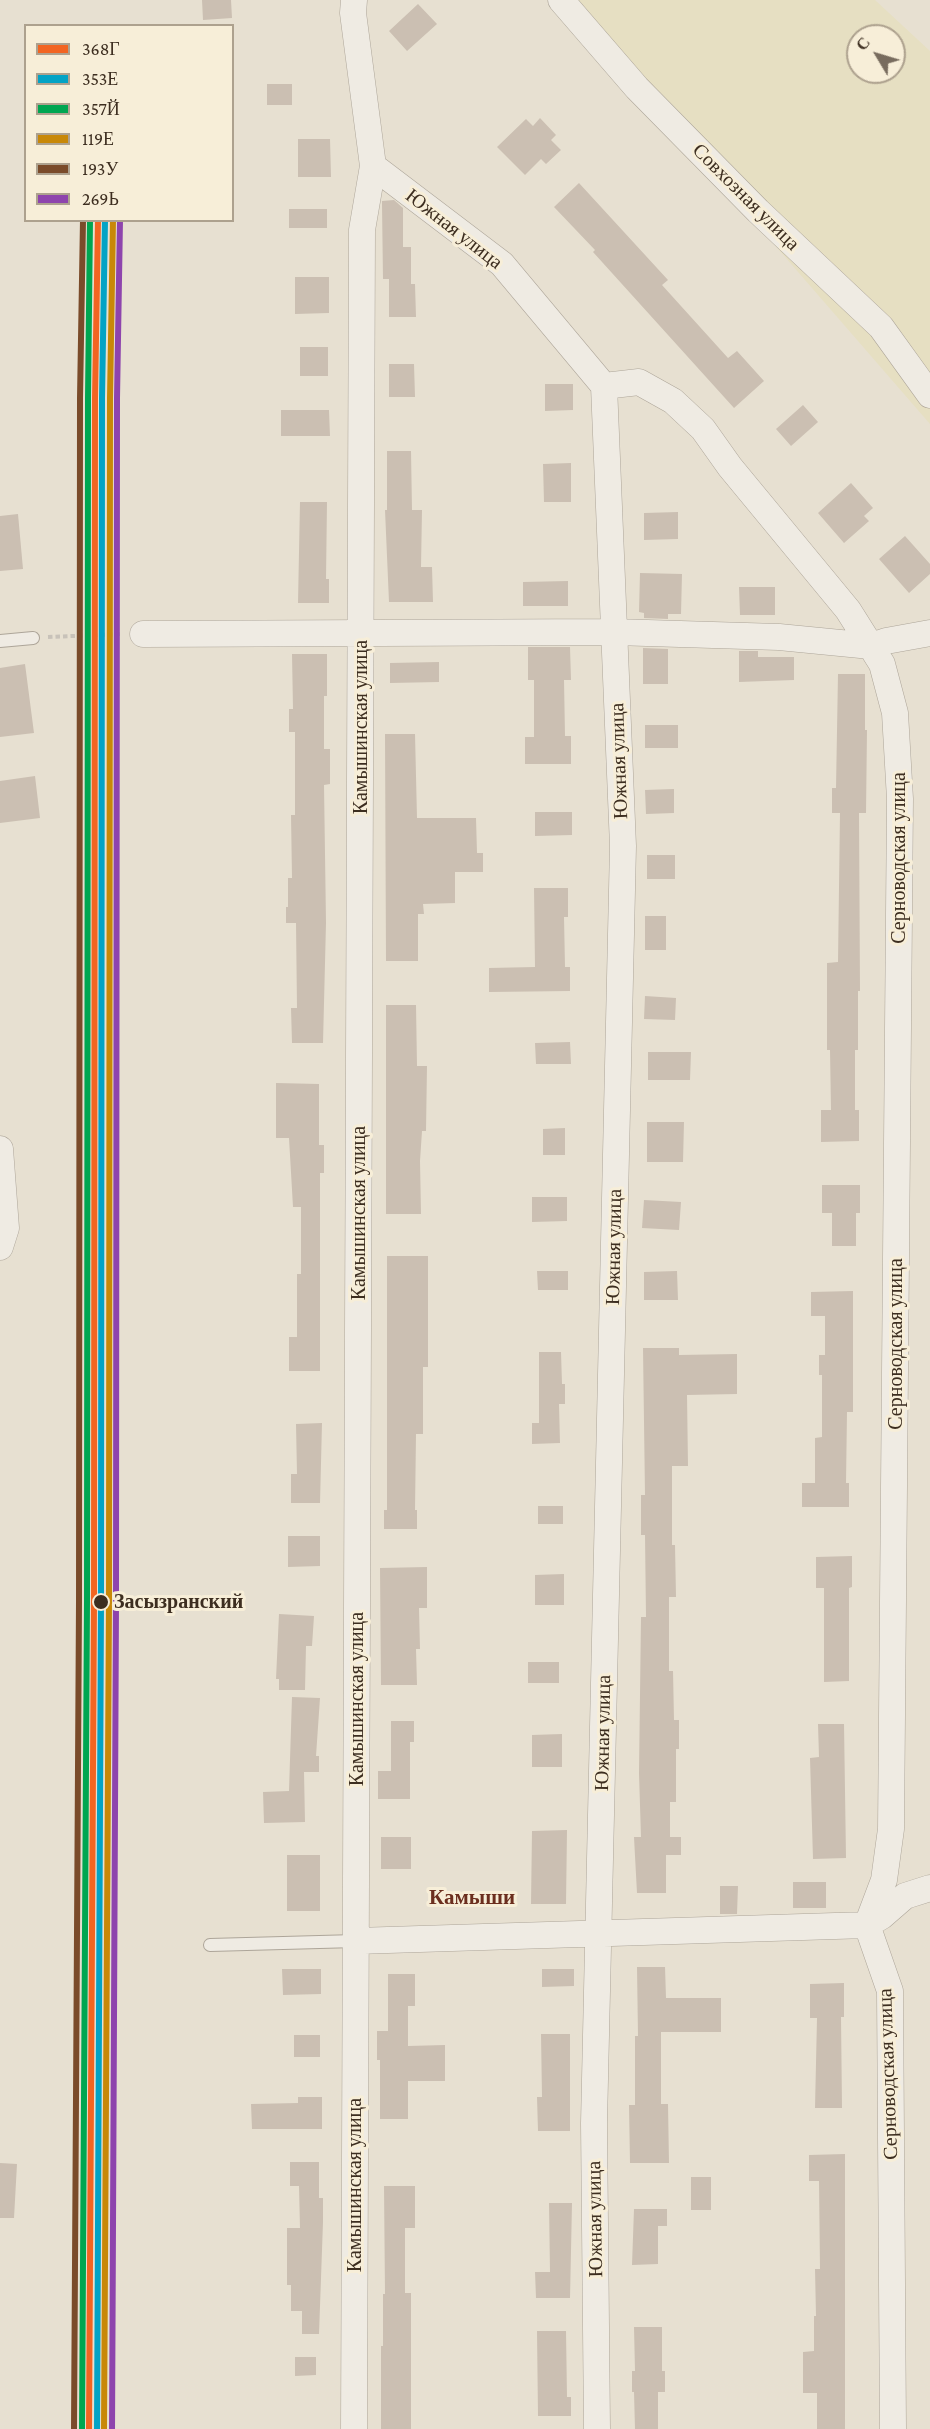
<!DOCTYPE html>
<meta charset="utf-8">
<style>
body{margin:0}
#map{position:relative;width:930px;height:2429px;overflow:hidden;background:#e7e0d1;font-family:"Crimson Pro",serif}
canvas{display:block}
.legend{position:absolute;left:24px;top:24px;width:210px;height:198px;box-sizing:border-box;background:#f7eed8;border:2px solid #ada18e;margin:0;padding:8px 10px;list-style:none;font-size:18px;color:#3d2e20}
.legend li{display:flex;align-items:center;gap:12px;height:30px}
.legend b{width:30px;border:2px solid #ada18e}
.north{position:absolute;left:846px;top:24px;width:60px;height:60px;box-sizing:border-box;background:#f7eed8;border:2px solid #ada18e;border-radius:50%;rotate:308deg;font-size:16px;font-weight:700;line-height:24px;text-align:center;color:#3d2e20}
.north::after{content:'';display:block;margin:auto;width:21px;height:27px;background:#786c5e;clip-path:polygon(50% 0,100% 100%,50% 72%,0 100%)}
</style>
<div id="map">
<canvas width="930" height="2429"></canvas>
<ul class="legend">
<li><b style="height:8px;background:#f26522"></b>368Г</li>
<li><b style="height:8px;background:#03a3c5"></b>353Е</li>
<li><b style="height:8px;background:#00a651"></b>357Й</li>
<li><b style="height:8px;background:#c88808"></b>119Е</li>
<li><b style="height:8px;background:#7a4b2a"></b>193У</li>
<li><b style="height:8px;background:#8e44ad"></b>269Ь</li>
</ul>
<div class="north">С</div>
</div>
<script>
const c = document.querySelector('canvas').getContext('2d');
c.lineJoin = 'round';
function paint(path, color) {
  c.fillStyle = color;
  c.fill(path, 'evenodd');
}
function poly(rows) {
  const path = new Path2D();
  for (const r of rows) {
    path.moveTo(r[0], r[1]);
    for (let i = 2; i < r.length; i += 2) path.lineTo(r[i], r[i + 1]);
  }
  return path;
}
function strokePath(path, color, width, dash) {
  c.strokeStyle = color;
  c.lineWidth = width;
  c.lineCap = dash ? 'butt' : 'round';
  c.setLineDash(dash || []);
  c.stroke(path);
}
function drawText(font, color, halo, rows, align = 'center') {
  c.font = font + ' "Crimson Pro",serif';
  c.lineWidth = 6;
  c.setLineDash([]);
  c.textBaseline = 'middle';
  c.strokeStyle = halo;
  c.fillStyle = color;
  for (const [text, x, y, turn = 0] of rows) {
    c.save();
    c.translate(x, y);
    c.rotate((+turn || 0) * Math.PI / 180);
    c.textAlign = isNaN(turn) ? turn : align;
    if (halo) c.strokeText(text, 0, 0);
    c.fillText(text, 0, 0);
    c.restore();
  }
}
paint(poly([
 [562,0,875,0,930,51,930,424],
 [858,36,894,36,894,72,858,72]
]), '#e6dfc2');
paint(poly([
 [202,0,231,0,232,18,203,20],
 [418,4,437,24,407,51,389,31],
 [267,84,292,84,292,105,267,105],
 [540,118,556,135,551,140,561,150,546,164,541,159,525,175,497,147,526,119,533,126],
 [298,139,330,139,331,177,298,177],
 [579,183,668,280,662,285,728,358,737,351,764,381,734,408,593,252,595,250,554,207],
 [394,200,403,208,403,247,411,247,411,284,415,284,416,317,389,317,389,279,383,279,382,205,382,201],
 [289,209,327,209,327,228,289,228],
 [295,277,329,277,329,313,295,314],
 [300,347,328,347,328,376,300,376],
 [389,364,414,364,415,397,389,397],
 [545,384,573,384,573,410,545,411],
 [803,405,818,422,791,446,776,429],
 [281,410,329,410,330,436,281,436],
 [387,451,411,451,412,510,422,510,421,567,432,567,433,602,389,602,385,510,387,510],
 [571,463,571,502,544,502,543,464],
 [851,483,873,508,864,516,869,521,844,543,818,513],
 [300,502,327,502,326,579,329,579,329,603,298,603],
 [678,512,678,539,644,540,644,513],
 [18,514,23,569,0,571,0,516],
 [905,536,930,564,930,574,909,593,879,559],
 [640,573,682,574,681,614,668,614,668,619,644,618,644,613,639,612],
 [568,581,568,606,523,606,523,582],
 [739,587,775,587,775,615,740,615],
 [528,647,570,647,571,680,564,680,565,736,571,736,571,764,525,764,525,737,534,737,534,680,528,680],
 [643,648,668,649,668,684,643,684],
 [739,651,758,651,758,657,794,657,794,680,739,682],
 [292,654,327,654,327,696,324,696,324,749,330,749,330,784,324,785,326,923,323,1043,292,1043,291,1008,297,1008,296,923,286,923,286,907,288,907,288,878,292,878,291,815,295,815,295,732,289,732,289,709,293,709],
 [439,662,439,682,390,683,390,663],
 [25,664,34,733,0,737,0,668],
 [838,674,865,674,865,730,867,730,866,813,859,813,860,991,858,991,858,1050,855,1050,855,1110,859,1110,859,1141,821,1142,821,1110,831,1110,830,1050,827,1050,827,963,838,962,840,813,832,813,832,788,836,788],
 [645,725,678,725,678,748,645,748],
 [385,734,415,734,417,818,476,818,477,853,483,853,483,872,455,872,455,903,423,904,424,914,418,914,418,961,386,961],
 [35,776,40,818,0,823,0,781],
 [674,789,674,813,646,814,645,790],
 [535,812,572,812,572,835,535,836],
 [647,855,675,855,675,879,647,879],
 [534,888,568,888,568,917,564,917,565,967,570,967,570,991,489,992,489,968,535,967],
 [645,916,666,916,666,950,645,950],
 [645,996,676,998,675,1020,644,1019],
 [386,1005,416,1005,417,1066,427,1066,426,1131,422,1131,420,1161,421,1214,386,1214],
 [570,1042,571,1064,536,1064,535,1043],
 [648,1052,691,1052,690,1080,648,1080],
 [276,1083,319,1084,319,1145,324,1145,324,1173,320,1173,320,1371,289,1371,289,1337,297,1337,297,1274,301,1274,301,1207,293,1207,289,1138,276,1138],
 [647,1122,684,1122,683,1162,647,1162],
 [565,1128,565,1155,543,1155,543,1129],
 [822,1185,860,1185,860,1213,856,1213,856,1246,832,1246,832,1213,822,1213],
 [532,1197,567,1197,567,1221,532,1222],
 [644,1200,681,1202,679,1230,642,1228],
 [387,1256,428,1256,428,1367,423,1367,423,1434,416,1434,415,1510,417,1510,417,1529,384,1529,384,1510,387,1510],
 [537,1271,568,1271,568,1290,538,1290],
 [677,1271,678,1300,644,1300,644,1272],
 [853,1291,853,1412,847,1412,846,1483,849,1483,849,1507,802,1507,802,1483,815,1483,815,1438,822,1437,822,1375,819,1375,819,1355,825,1355,825,1316,811,1316,811,1292],
 [643,1348,679,1348,679,1355,737,1354,737,1394,687,1395,688,1466,672,1466,672,1545,675,1545,676,1597,669,1597,669,1671,673,1671,674,1720,679,1720,679,1749,676,1749,676,1802,670,1802,670,1837,681,1837,681,1855,666,1855,666,1893,637,1893,635,1856,634,1837,641,1837,639,1773,641,1617,646,1617,645,1535,641,1535,641,1495,645,1495],
 [539,1352,561,1352,562,1384,565,1384,565,1404,559,1404,560,1443,532,1444,532,1423,539,1423],
 [322,1423,320,1503,291,1503,291,1474,297,1474,296,1424],
 [538,1506,563,1506,563,1524,538,1524],
 [288,1536,320,1536,320,1566,288,1567],
 [852,1556,852,1587,849,1588,849,1681,824,1682,824,1588,816,1588,816,1557],
 [427,1567,427,1608,419,1608,420,1649,416,1649,417,1685,381,1685,380,1568],
 [564,1574,564,1605,535,1605,535,1575],
 [279,1614,314,1616,312,1646,306,1646,305,1690,279,1690,279,1679,276,1679],
 [528,1662,559,1662,559,1683,528,1683],
 [292,1697,320,1698,316,1756,319,1756,319,1772,304,1772,305,1822,264,1823,263,1792,289,1791],
 [391,1721,414,1721,414,1742,410,1742,410,1799,378,1799,378,1771,391,1771],
 [818,1724,844,1724,846,1858,813,1859,810,1758,819,1757],
 [562,1734,562,1767,532,1767,532,1735],
 [567,1830,566,1904,531,1904,532,1831],
 [381,1837,411,1837,411,1869,381,1869],
 [287,1855,320,1855,320,1911,287,1911],
 [793,1882,826,1882,826,1908,793,1908],
 [720,1886,738,1886,737,1914,720,1914],
 [637,1967,665,1967,666,1998,721,1998,721,2032,661,2032,661,2104,668,2104,669,2163,630,2163,629,2105,635,2105,635,2036,638,2036],
 [282,1969,321,1969,321,1994,283,1995],
 [542,1969,574,1969,574,1986,542,1987],
 [388,1974,415,1974,415,2006,408,2006,408,2046,445,2045,445,2081,408,2081,408,2119,380,2119,380,2060,377,2060,377,2031,388,2031],
 [844,1983,844,2017,841,2017,842,2108,815,2108,817,2018,810,2018,810,1984],
 [541,2034,570,2034,570,2131,538,2131,537,2097,542,2097],
 [294,2035,320,2035,320,2057,294,2057],
 [298,2097,322,2097,322,2129,252,2129,251,2104,298,2103],
 [845,2154,845,2429,817,2429,817,2393,803,2393,803,2352,814,2351,814,2316,816,2316,815,2269,820,2269,819,2181,809,2181,809,2155],
 [290,2162,319,2162,319,2198,323,2198,323,2222,319,2334,302,2334,302,2311,291,2311,291,2285,287,2285,287,2228,300,2228,299,2186,290,2186],
 [0,2163,17,2164,14,2218,0,2218],
 [691,2177,711,2177,711,2210,691,2210],
 [384,2186,415,2186,415,2228,405,2228,405,2293,411,2293,411,2429,381,2429,381,2346,383,2346,383,2294,385,2294],
 [549,2203,572,2203,570,2298,536,2298,535,2272,550,2272],
 [634,2209,667,2209,667,2226,658,2226,658,2264,632,2265],
 [634,2327,662,2327,662,2371,665,2371,665,2392,658,2392,658,2429,635,2429,634,2392,632,2392,632,2371,635,2371],
 [537,2331,566,2331,567,2397,571,2397,571,2416,538,2416],
 [295,2357,316,2357,316,2375,295,2376]
]), '#cbbfb2');
const lane = poly([
 [0,641,33,638],
 [210,1945,356,1941]
]);
const street = poly([
 [561,0,637,88,758,211,881,327,930,395],
 [373,166,502,264,604,386,623,846,594,2123,597,2429],
 [604,386,639,382,673,401,703,429,730,467,848,610,882,664,895,713,900,799,891,1829,884,1880,867,1925,890,1991,893,2429],
 [143,634,614,632,779,637,871,646,886,641,930,633],
 [0,1149,6,1228,0,1247],
 [356,1941,867,1925,882,1916,905,1896,930,1888],
 [354,2429,362,230,373,166,353,13,354,0]
]);
strokePath(lane, '#ada599', 14);
strokePath(street, '#ada599', 27);
strokePath(poly([
 [48,637,122,634]
]), '#c8c2b9', 4, [4.5, 3]);
strokePath(lane, '#efebe3', 12);
strokePath(street, '#efebe3', 26);
strokePath(poly([
 [89,2429,94,1602,95,398,98,220]
]), '#f26522', 6);
strokePath(poly([
 [97,2429,101,1602,102,398,105,220]
]), '#03a3c5', 6);
strokePath(poly([
 [82,2429,87,1602,88,398,90,220]
]), '#00a651', 6);
strokePath(poly([
 [104,2429,109,1602,110,398,113,220]
]), '#c88808', 6);
strokePath(poly([
 [74,2429,79,1602,80,398,83,220]
]), '#7a4b2a', 6);
strokePath(poly([
 [112,2429,116,1602,117,398,120,220]
]), '#8e44ad', 6);
for (const [x, y, r, color] of [
 [101,1602,8,"#3d2e20"]
]) {
  const dot = new Path2D();
  dot.arc(x, y, r, 0, 2 * Math.PI);
  c.fillStyle = color;
  c.fill(dot);
  strokePath(dot, '#f7eed8', 2);
}
drawText('20px', '#3d2e20', '#f7eed8', [
 ["Совхозная улица",746,197,45],
 ["Южная улица",454,229,38],
 ["Камышинская улица",361,727,-90],
 ["Южная улица",619,761,-92],
 ["Серноводская улица",899,858,-90],
 ["Камышинская улица",359,1213,-90],
 ["Южная улица",614,1247,-89],
 ["Серноводская улица",896,1344,-90],
 ["Камышинская улица",357,1699,-90],
 ["Южная улица",603,1733,-89],
 ["Серноводская улица",888,2074,-92],
 ["Камышинская улица",355,2185,-90],
 ["Южная улица",595,2219,-91]
]);
drawText('bold 20px', '#3d2e20', '#f7eed8', [
 ["Засызранский",114,1602]
], 'left');
drawText('bold 21px', '#6b2e1e', '#f7eed8', [
 ["Камыши",472,1898]
]);
</script>
